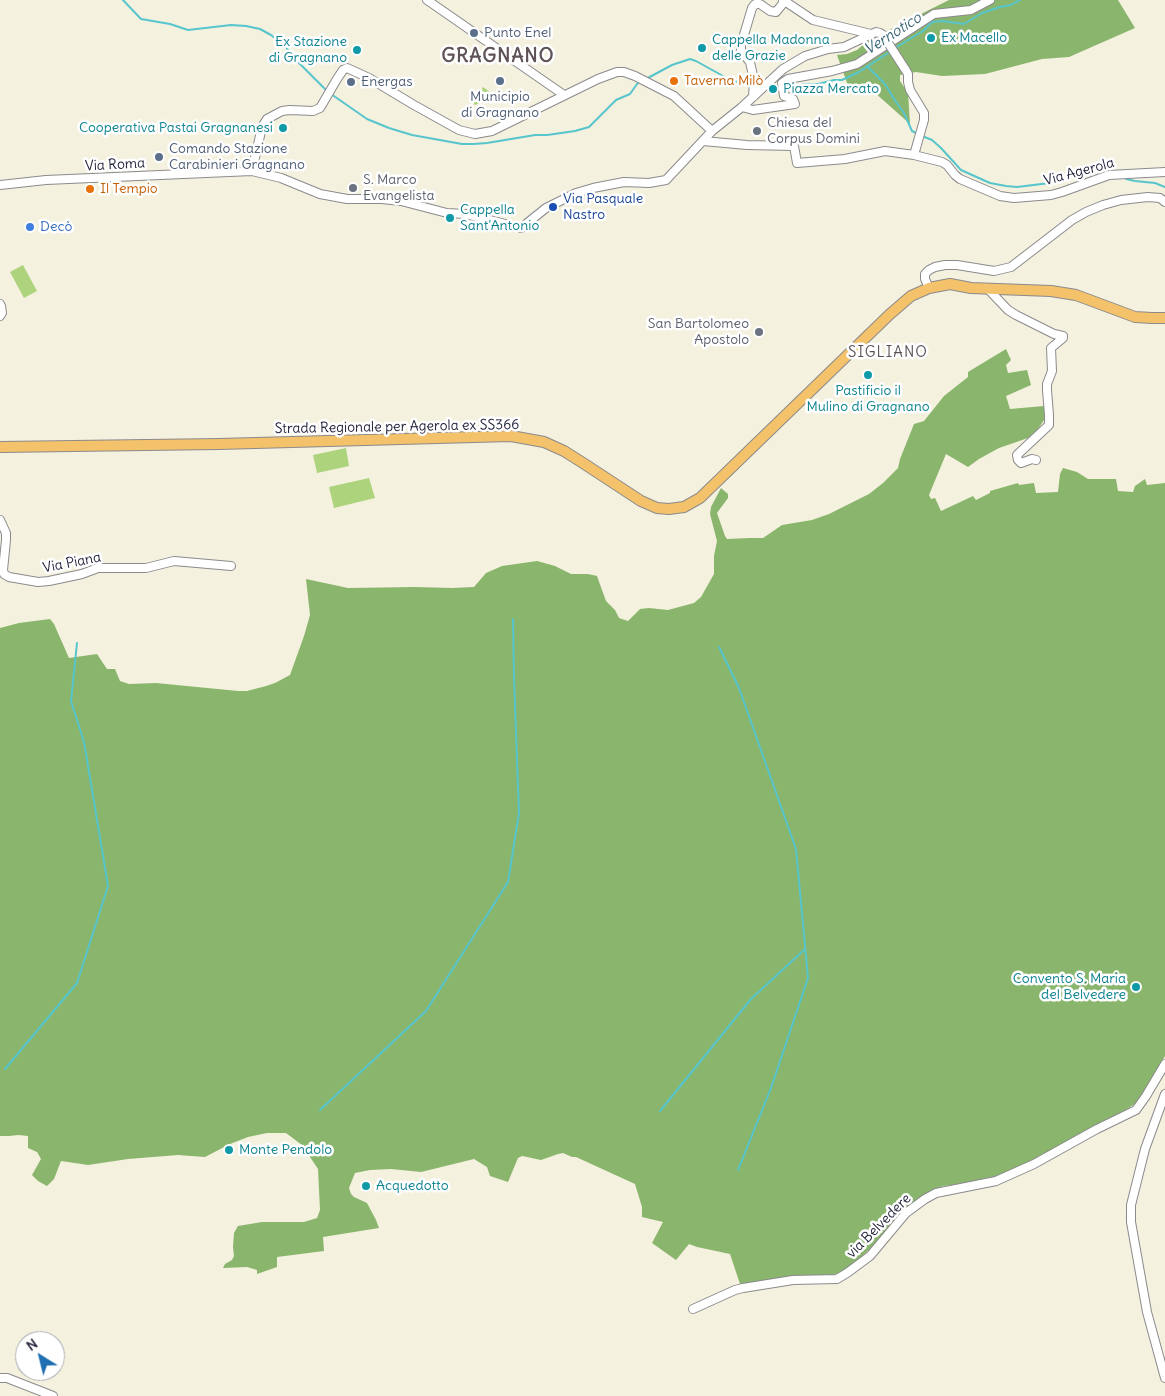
<!DOCTYPE html>
<meta charset="utf-8">
<style>
body{margin:0}
#map{position:relative;width:1165px;height:1396px;overflow:hidden;background:#f4f1df;font-family:Delius,sans-serif}
canvas{display:block}
.north{position:absolute;left:15px;top:1331px;width:50px;height:50px;box-sizing:border-box;background:#fff;border:1px solid #a7a7b1;border-radius:50%;rotate:324deg;font-size:14px;font-weight:700;line-height:20px;text-align:center;color:#22223b}
.north::after{content:'';display:block;margin:auto;width:18px;height:22px;background:#1f6fb2;clip-path:polygon(50% 0,100% 100%,50% 72%,0 100%)}
</style>
<div id="map">
<canvas width="1165" height="1396"></canvas>
<div class="north">N</div>
</div>
<script>
const c = document.querySelector('canvas').getContext('2d');
c.lineJoin = 'round';
function paint(path, color) {
  c.fillStyle = color;
  c.fill(path, 'evenodd');
}
function poly(rows) {
  const path = new Path2D();
  for (const r of rows) {
    path.moveTo(r[0], r[1]);
    for (let i = 2; i < r.length; i += 2) path.lineTo(r[i], r[i + 1]);
  }
  return path;
}
function strokePath(path, color, width, dash) {
  c.strokeStyle = color;
  c.lineWidth = width;
  c.lineCap = dash ? 'butt' : 'round';
  c.setLineDash(dash || []);
  c.stroke(path);
}
function drawText(font, color, halo, rows, align = 'center') {
  c.font = font + ' Delius,sans-serif';
  c.lineWidth = 5;
  c.setLineDash([]);
  c.textBaseline = 'middle';
  c.strokeStyle = halo;
  c.fillStyle = color;
  for (const [text, x, y, turn = 0] of rows) {
    c.save();
    c.translate(x, y);
    c.rotate((+turn || 0) * Math.PI / 180);
    c.textAlign = isNaN(turn) ? turn : align;
    if (halo) c.strokeText(text, 0, 0);
    c.fillText(text, 0, 0);
    c.restore();
  }
}
paint(poly([
 [483,87,490,92,484,101,475,105,473,102],
 [23,265,37,291,24,298,10,272],
 [346,448,349,466,317,473,313,455],
 [369,478,375,498,334,508,329,487]
]), '#add37d');
paint(poly([
 [949,0,1118,0,1135,28,1069,57,1042,59,985,74,942,76,916,72,900,75,900,81,908,93,910,124,874,92,851,94,837,55,847,54,857,50,869,40],
 [1006,349,1011,360,1006,365,1008,373,1027,370,1031,385,1006,396,1010,409,1044,406,1044,420,1038,429,1028,438,999,448,979,459,968,467,946,454,929,495,931,499,935,498,941,511,973,496,976,500,990,493,990,491,1018,483,1019,485,1034,483,1036,493,1058,492,1060,474,1063,468,1077,472,1088,479,1116,479,1118,491,1133,492,1135,486,1145,479,1147,485,1165,483,1165,1056,1150,1082,1136,1103,1124,1111,1040,1157,995,1178,963,1184,943,1186,919,1198,905,1209,878,1241,856,1262,842,1272,828,1276,740,1284,730,1254,697,1247,689,1244,676,1260,652,1243,663,1222,642,1217,642,1207,635,1184,576,1157,572,1157,563,1153,558,1154,541,1160,527,1157,522,1156,518,1158,508,1182,490,1176,487,1167,474,1159,421,1172,391,1169,370,1170,355,1173,349,1188,351,1194,354,1197,367,1203,376,1220,379,1228,323,1237,324,1251,277,1257,277,1267,257,1274,257,1270,247,1267,223,1268,225,1264,232,1260,234,1256,233,1247,234,1233,238,1226,262,1222,304,1222,317,1218,320,1210,318,1169,302,1145,286,1133,267,1133,248,1137,230,1144,205,1157,178,1155,128,1159,88,1165,61,1161,54,1179,47,1186,38,1181,32,1175,41,1159,37,1152,28,1148,28,1136,18,1135,9,1136,0,1136,0,628,19,623,50,619,54,624,69,658,97,654,107,669,115,669,120,681,129,684,156,683,238,691,247,691,266,686,275,683,290,675,304,636,310,615,306,579,348,588,415,587,452,588,474,587,486,573,502,566,537,561,555,566,571,574,588,574,597,576,606,601,615,610,619,618,628,621,640,609,649,608,668,610,694,603,701,597,714,574,714,556,717,541,710,514,711,507,721,488,728,494,728,498,717,513,725,536,727,539,750,538,763,538,782,525,812,520,829,514,869,494,883,483,898,468,900,459,914,424,924,421,944,396,968,377,968,372]
]), '#8ab56c');
strokePath(poly([
 [123,0,141,19,170,24,188,30,231,25,246,26,260,29,271,35,285,46,298,62,327,91],
 [895,48,923,31,932,22,942,21,964,24,982,13,1000,7,1011,5,1020,0],
 [867,66,885,84,896,102,904,113,912,131,918,134],
 [646,79,672,65,690,59,696,61,732,81,745,83],
 [784,88,805,84,818,84,834,80,842,80,859,72,891,51],
 [331,94,367,119,389,128,412,135,462,144,474,144,487,143,535,135,547,135,575,131,589,127,616,100,630,94,637,84,640,82],
 [922,136,932,140,941,148,961,170,990,183,1006,186,1017,187,1058,182,1078,172,1088,170,1112,171],
 [1126,179,1135,181,1155,183,1165,187],
 [719,647,739,688,796,849,808,978,771,1088,738,1170],
 [5,1069,77,983,108,886,84,742,71,701,77,643],
 [320,1110,426,1011,508,882,519,813,514,678,513,619],
 [660,1111,751,999,805,949]
]), '#57c5cc', 2);
const minor = poly([
 [427,0,564,95],
 [783,0,813,20,871,34],
 [905,69,908,74,908,82,910,90,924,113,924,120,914,155,942,162,947,165,955,175,960,179,1000,196,1014,198,1051,195,1062,192,1109,175,1165,172],
 [753,97,754,80,750,62,741,51,741,45,752,8,755,4,760,4,770,11,776,12,785,1],
 [742,107,753,110,795,104,793,99,784,96,782,83,788,79,832,71,857,64,934,14,971,10,990,0],
 [703,141,747,145,794,146,797,163,845,159,885,151,914,155],
 [252,171,262,127,267,119,282,111,290,110,313,111,320,108,337,79,343,70,347,68,369,78,414,105,459,130,475,134,492,131,598,79,617,72,624,72,635,76,674,96,712,131],
 [0,185,46,180,252,171,281,178,320,194,347,199,382,199,401,201,447,213,466,214,521,228,546,208,576,193,593,188,624,182,649,183,666,180,712,131,742,107,783,69,805,56,828,49,844,47,876,32,880,33,883,35],
 [929,288,925,279,925,274,929,270,935,267,945,265,957,265,994,271,1011,267,1072,220,1086,212,1103,205,1121,200,1148,197,1160,198,1165,202],
 [987,288,1008,310,1016,315,1054,334,1063,336,1063,338,1051,348,1052,371,1047,384,1047,390,1049,415,1049,425,1017,455,1018,460,1021,463,1032,459,1036,460],
 [0,304,1,306,2,313,0,316],
 [0,520,6,533,6,540,3,570,4,574,9,577,38,582,49,581,82,574,98,568,146,568,174,561,231,566],
 [1165,1094,1145,1149,1131,1205,1131,1222,1147,1312,1165,1378],
 [693,1309,735,1290,743,1288,793,1280,837,1279,847,1273,870,1256,906,1213,925,1199,936,1193,996,1181,1034,1164,1097,1129,1136,1110,1146,1096,1165,1064],
 [0,1378,7,1378,53,1396]
]);
const major = poly([
 [0,447,219,444,511,436,544,442,564,451,583,463,641,501,657,508,669,509,684,507,700,498,889,315,911,296,929,288,950,284,971,288,1051,291,1076,295,1135,317,1152,318,1165,318]
]);
strokePath(minor, '#8b8a8d', 10);
strokePath(major, '#8b8a8d', 12);
strokePath(minor, '#fff', 8);
strokePath(major, '#f3c26a', 10);
const minorBridge = poly([
 [883,35,905,69]
]);
strokePath(minorBridge, '#8b8a8d', 10, []);
strokePath(minorBridge, '#fff', 8);
for (const [x, y, r, color] of [
 [474,33,5,"#5c6f8a"],
 [931,38,5,"#0f9aa8"],
 [702,48,5,"#0f9aa8"],
 [357,50,5,"#0f9aa8"],
 [500,81,5,"#5c6f8a"],
 [674,81,5,"#e8710a"],
 [351,82,5,"#5c6f8a"],
 [773,89,5,"#0f9aa8"],
 [283,128,5,"#0f9aa8"],
 [757,131,5,"#6b7280"],
 [159,157,5,"#5c6f8a"],
 [353,188,5,"#6b7280"],
 [90,189,5,"#e8710a"],
 [553,207,5,"#1a4fb4"],
 [450,218,5,"#0f9aa8"],
 [30,227,5,"#3f7fe0"],
 [759,332,5,"#6b7280"],
 [868,375,5,"#0f9aa8"],
 [1136,987,5,"#0f9aa8"],
 [229,1150,5,"#0f9aa8"],
 [366,1186,5,"#0f9aa8"]
]) {
  const dot = new Path2D();
  dot.arc(x, y, r, 0, 2 * Math.PI);
  c.fillStyle = color;
  c.fill(dot);
  strokePath(dot, '#fff', 2);
}
drawText('14px', '#4e5e75', '#fff', [
 ["Punto Enel",484,33],
 ["Energas",361,82],
 ["Municipio",500,97,"center"],
 ["di Gragnano",500,113,"center"],
 ["Comando Stazione",169,149],
 ["Carabinieri Gragnano",169,165]
], 'left');
drawText('14px', '#0d838f', '#fff', [
 ["Ex Macello",941,38],
 ["Cappella Madonna",712,40],
 ["delle Grazie",712,56],
 ["Ex Stazione",347,42,"right"],
 ["di Gragnano",347,58,"right"],
 ["Piazza Mercato",783,89],
 ["Cooperativa Pastai Gragnanesi",273,128,"right"],
 ["Cappella",460,210],
 ["Sant'Antonio",460,226],
 ["Pastificio il",868,391,"center"],
 ["Mulino di Gragnano",868,407,"center"],
 ["Convento S. Maria",1126,979,"right"],
 ["del Belvedere",1126,995,"right"],
 ["Monte Pendolo",239,1150],
 ["Acquedotto",376,1186]
], 'left');
drawText('14px', '#c56008', '#fff', [
 ["Taverna Milò",684,81],
 ["Il Tempio",100,189]
], 'left');
drawText('14px', '#5b616d', '#fff', [
 ["Chiesa del",767,123],
 ["Corpus Domini",767,139],
 ["S. Marco",363,180],
 ["Evangelista",363,196],
 ["San Bartolomeo",749,324,"right"],
 ["Apostolo",749,340,"right"]
], 'left');
drawText('14px', '#22223b', '#fff', [
 ["Via Roma",115,165,-3],
 ["Via Agerola",1079,172,-15],
 ["Strada Regionale per Agerola ex SS366",397,427,-1],
 ["Via Piana",72,563,-11],
 ["via Belvedere",879,1226,-45]
]);
drawText('14px', '#164399', '#fff', [
 ["Via Pasquale",563,199],
 ["Nastro",563,215]
], 'left');
drawText('14px', '#366cbe', '#fff', [
 ["Decò",40,227]
], 'left');
drawText('italic 15px', '#376375', '#fff', [
 ["Vernotico",893,34,-33]
]);
c.letterSpacing = '1px';
drawText('15px', '#5f5357', '#fff', [
 ["SIGLIANO",888,353]
]);
c.letterSpacing = '0px';
c.letterSpacing = '1px';
drawText('bold 19px', '#5f5357', '#fff', [
 ["GRAGNANO",498,57]
]);
c.letterSpacing = '0px';
</script>
